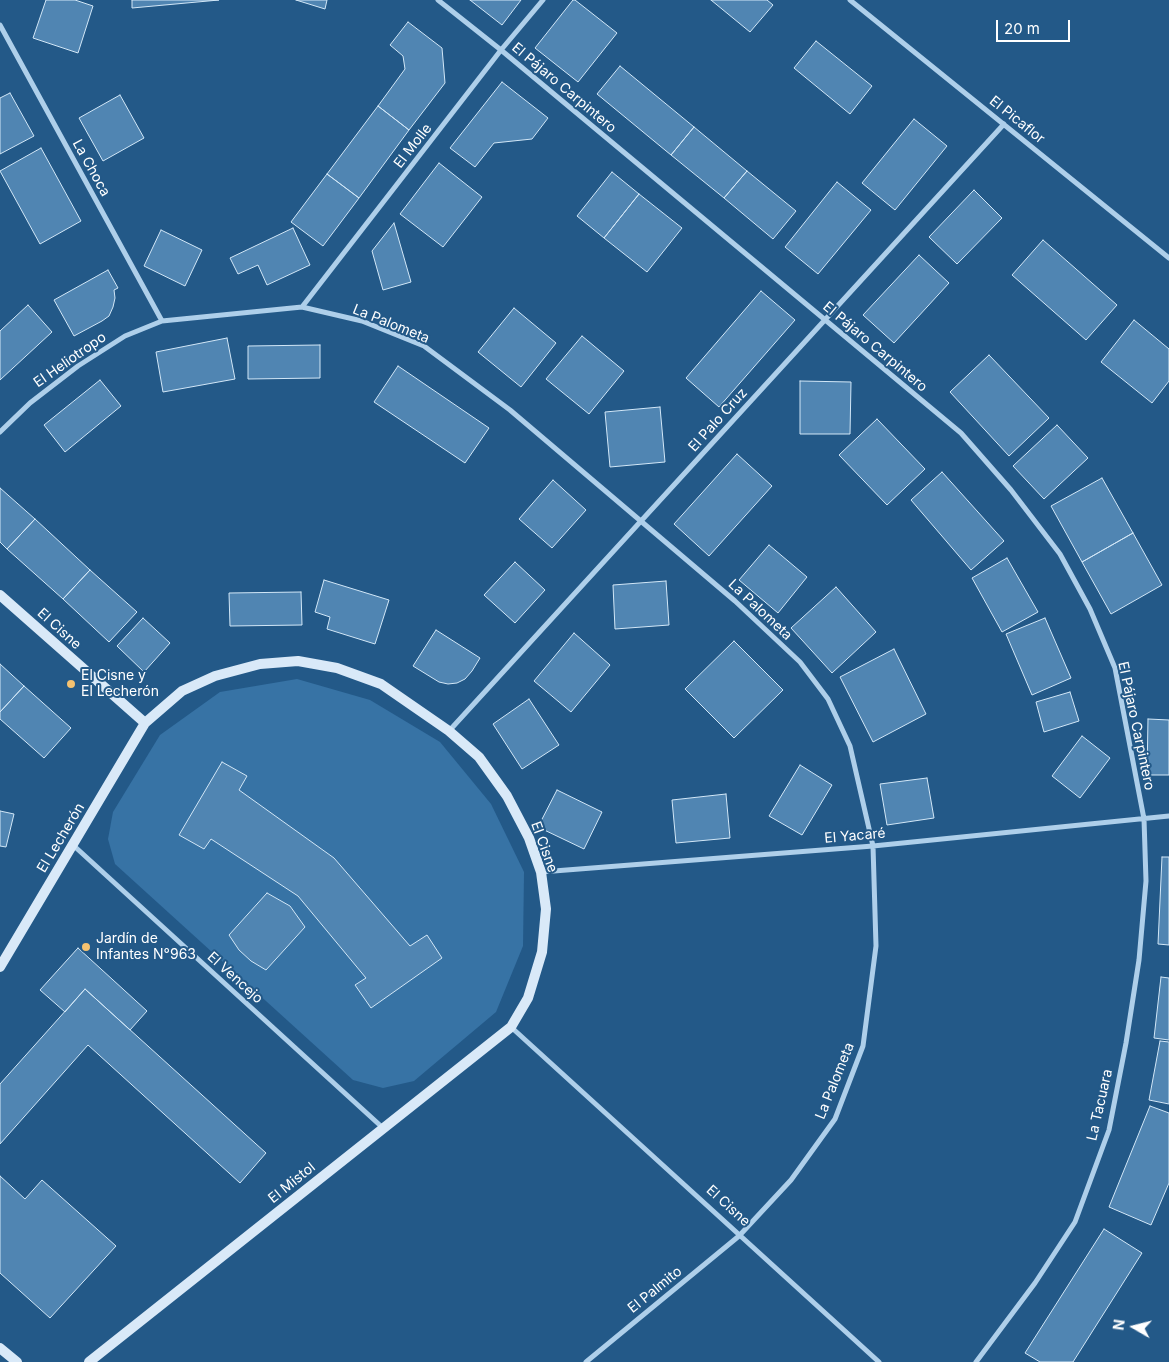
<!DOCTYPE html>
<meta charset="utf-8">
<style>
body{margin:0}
#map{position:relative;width:1169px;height:1362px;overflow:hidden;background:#235988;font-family:Inter,sans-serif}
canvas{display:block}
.north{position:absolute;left:1109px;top:1302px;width:50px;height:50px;-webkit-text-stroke:4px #235988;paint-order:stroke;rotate:278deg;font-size:14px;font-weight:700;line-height:20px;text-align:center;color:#fff}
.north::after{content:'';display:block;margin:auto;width:18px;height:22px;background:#fff;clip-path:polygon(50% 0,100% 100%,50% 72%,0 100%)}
.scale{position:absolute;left:996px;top:20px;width:74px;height:22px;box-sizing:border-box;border:2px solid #fff;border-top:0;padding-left:6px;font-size:15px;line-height:18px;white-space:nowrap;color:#fff;-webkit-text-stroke:4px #235988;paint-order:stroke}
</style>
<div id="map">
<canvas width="1169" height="1362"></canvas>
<div class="north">N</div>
<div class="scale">20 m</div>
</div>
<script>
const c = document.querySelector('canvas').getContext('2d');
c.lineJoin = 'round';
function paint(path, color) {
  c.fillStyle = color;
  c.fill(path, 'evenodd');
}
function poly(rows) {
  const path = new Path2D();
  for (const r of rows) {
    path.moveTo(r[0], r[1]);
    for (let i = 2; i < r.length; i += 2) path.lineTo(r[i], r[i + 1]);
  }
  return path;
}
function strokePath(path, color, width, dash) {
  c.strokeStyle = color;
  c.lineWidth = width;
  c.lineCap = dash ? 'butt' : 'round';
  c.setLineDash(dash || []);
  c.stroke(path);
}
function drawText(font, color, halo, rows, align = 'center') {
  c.font = font + ' Inter,sans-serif';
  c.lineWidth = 4;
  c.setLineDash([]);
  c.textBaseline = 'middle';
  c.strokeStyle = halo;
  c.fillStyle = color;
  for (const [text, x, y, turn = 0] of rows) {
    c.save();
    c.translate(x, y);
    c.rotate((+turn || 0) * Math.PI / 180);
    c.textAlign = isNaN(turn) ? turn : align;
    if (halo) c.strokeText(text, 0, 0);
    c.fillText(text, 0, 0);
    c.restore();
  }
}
paint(poly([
 [297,679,370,700,440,742,491,804,524,872,523,946,496,1012,414,1081,383,1088,353,1080,115,864,108,839,113,812,160,735,220,692]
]), '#3773a5');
const building = poly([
 [46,0,75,0,93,6,78,53,33,38,46,0],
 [132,0,219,0,132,8,132,0],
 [296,0,327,0,325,9,296,0],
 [470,0,521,0,502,25,470,0],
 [573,0,575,0,617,33,578,82,535,48,573,0],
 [711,0,767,0,773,5,750,32,711,0],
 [408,22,442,48,445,83,409,130,378,106,405,69,403,56,390,45,408,22],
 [816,41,872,86,850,114,794,68,816,41],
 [620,66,694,127,671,155,597,94,620,66],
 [502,82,548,118,532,139,494,143,475,167,450,148,502,82],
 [10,93,34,136,0,154,0,98,10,93],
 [120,95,144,138,103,161,79,118,120,95],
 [378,106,409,130,359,198,327,174,378,106],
 [914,119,947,146,895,210,862,183,914,119],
 [694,127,747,171,724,198,671,155,694,127],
 [41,148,81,221,40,244,0,171,41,148],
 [439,163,482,197,443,247,400,214,439,163],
 [747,171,796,211,773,239,724,198,747,171],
 [612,172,639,194,604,238,577,216,612,172],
 [327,174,359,198,323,246,291,222,327,174],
 [837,182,871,210,818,274,785,247,837,182],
 [974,190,1002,218,957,264,929,237,974,190],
 [639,194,682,228,647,272,604,238,639,194],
 [394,223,411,282,383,290,372,251,394,223],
 [293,228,310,265,267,285,258,265,238,274,230,258,293,228],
 [161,230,202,250,185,286,144,266,161,230],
 [1043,240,1117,305,1086,340,1012,275,1043,240],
 [919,255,949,283,894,343,863,315,919,255],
 [108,270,118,288,114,290,115,298,113,307,109,316,102,321,74,336,54,300,108,270],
 [761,291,795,320,719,407,686,378,761,291],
 [28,305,52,332,0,380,0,331,28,305],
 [514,308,556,343,521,387,478,352,514,308],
 [1134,320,1169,349,1169,381,1152,403,1101,362,1134,320],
 [582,336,624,371,589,414,546,379,582,336],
 [227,338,235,379,163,392,156,352,227,338],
 [320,345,320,378,248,379,248,346,320,345],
 [989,355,1049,418,1009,456,950,392,989,355],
 [398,366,489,428,465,463,374,402,398,366],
 [100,380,121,406,65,452,44,425,100,380],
 [800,381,851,382,850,434,800,434,800,381],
 [660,407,665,462,610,467,605,412,660,407],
 [877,419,925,469,887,505,839,455,877,419],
 [1057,425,1088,458,1044,499,1013,466,1057,425],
 [737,454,772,486,709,556,674,524,737,454],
 [942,472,1004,541,971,570,911,500,942,472],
 [1102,478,1133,533,1082,562,1051,506,1102,478],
 [553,480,586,510,552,548,519,519,553,480],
 [0,488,35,519,7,549,0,542,0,488],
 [35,519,90,570,63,599,7,549,35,519],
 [1133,533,1162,585,1111,614,1082,562,1133,533],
 [769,545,807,577,778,613,739,580,769,545],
 [1007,558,1038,612,1002,632,972,578,1007,558],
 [515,562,545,590,515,623,484,595,515,562],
 [90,570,137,612,109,642,63,599,90,570],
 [324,580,389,600,375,644,327,629,330,617,315,612,324,580],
 [666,581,669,625,615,629,613,585,666,581],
 [836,587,876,632,832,673,791,628,836,587],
 [301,592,302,625,230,626,229,593,301,592],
 [143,618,170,643,144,672,117,646,143,618],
 [1045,618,1071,678,1032,695,1006,634,1045,618],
 [436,630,480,658,472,671,465,679,457,683,448,684,439,682,413,666,436,630],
 [574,633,610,665,571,712,534,681,574,633],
 [734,641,783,690,734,738,685,689,734,641],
 [894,649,926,714,873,742,840,677,894,649],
 [0,664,24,686,0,712,0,664],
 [24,686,71,728,44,758,0,719,0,712,24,686],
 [1070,692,1079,721,1044,732,1036,702,1070,692],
 [529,699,559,745,522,769,493,724,529,699],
 [1148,719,1169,720,1169,775,1147,775,1148,719],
 [1082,736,1110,758,1080,798,1052,776,1082,736],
 [222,762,247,776,239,790,334,858,410,946,427,935,442,958,371,1008,355,985,366,978,298,896,211,839,204,849,179,835,222,762],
 [800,765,832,785,802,835,769,816,800,765],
 [927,778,934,818,887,825,880,784,927,778],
 [557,790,602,812,584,849,538,827,557,790],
 [726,794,730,838,676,843,672,800,726,794],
 [0,811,14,814,6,847,0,846,0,811],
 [1162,857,1169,857,1169,945,1158,944,1162,857],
 [267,893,290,906,305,927,266,970,251,961,239,950,229,935,267,893],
 [78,948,147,1011,130,1030,85,989,65,1012,40,990,78,948],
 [1161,977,1169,978,1169,1040,1154,1038,1161,977],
 [85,989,266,1153,240,1183,88,1045,0,1144,0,1084,85,989],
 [1160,1041,1169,1042,1169,1104,1149,1100,1160,1041],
 [1150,1106,1169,1113,1169,1183,1151,1225,1109,1207,1150,1106],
 [0,1176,25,1199,42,1180,116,1246,50,1318,0,1273,0,1176],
 [1104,1229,1142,1253,1073,1362,1040,1362,1025,1353,1104,1229]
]);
paint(building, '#5085b2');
strokePath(building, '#d2e7f7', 1);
strokePath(poly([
 [438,0,501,50,961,433,1011,490,1060,554,1090,609,1115,668,1144,819,1146,881,1139,960,1126,1043,1109,1130,1075,1222,1035,1283,976,1362],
 [850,0,1169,258],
 [0,25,162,321],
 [302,307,501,50,543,0],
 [0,432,30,403,78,366,125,336,162,321,302,307,362,321,424,346,510,410,735,601,800,662,828,699,850,746,873,846,876,946,863,1046,835,1119,791,1180,739,1236,586,1362],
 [449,731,1004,124],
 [73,845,383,1128],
 [541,872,873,846,1169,816],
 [511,1027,879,1362]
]), '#aecfea', 5);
strokePath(poly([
 [0,595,145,723],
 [0,967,145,723,182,691,215,676,260,664,298,661,337,668,381,684,449,731,479,757,507,796,529,838,541,872,546,909,542,952,528,998,511,1027,89,1362],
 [0,1348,17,1362]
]), '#d9e9f8', 10);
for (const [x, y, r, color] of [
 [71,684,5,"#f5c270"],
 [86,947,5,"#f5c270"]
]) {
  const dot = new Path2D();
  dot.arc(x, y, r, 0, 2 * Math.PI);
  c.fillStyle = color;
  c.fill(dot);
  strokePath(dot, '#235988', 2);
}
drawText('14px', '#fff', '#235988', [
 ["El Pájaro Carpintero",564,88,40],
 ["El Picaflor",1017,120,39],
 ["El Molle",413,146,-52],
 ["La Choca",91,168,61],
 ["La Palometa",391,324,22],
 ["El Pájaro Carpintero",875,347,40],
 ["El Heliotropo",70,360,-35],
 ["El Palo Cruz",718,420,-48],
 ["La Palometa",760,610,43],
 ["El Cisne",59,629,42],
 ["El Pájaro Carpintero",1136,726,78],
 ["El Yacaré",855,836,-5],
 ["El Lecherón",61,838,-59],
 ["El Cisne",544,847,70],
 ["El Vencejo",235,978,42],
 ["La Palometa",835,1081,-68],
 ["La Tacuara",1100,1105,-77],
 ["El Mistol",292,1183,-39],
 ["El Cisne",728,1206,42],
 ["El Palmito",655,1290,-39]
]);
drawText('14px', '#fff', '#235988', [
 ["El Cisne y",81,676],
 ["El Lecherón",81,692],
 ["Jardín de",96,939],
 ["Infantes N°963",96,955]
], 'left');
</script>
